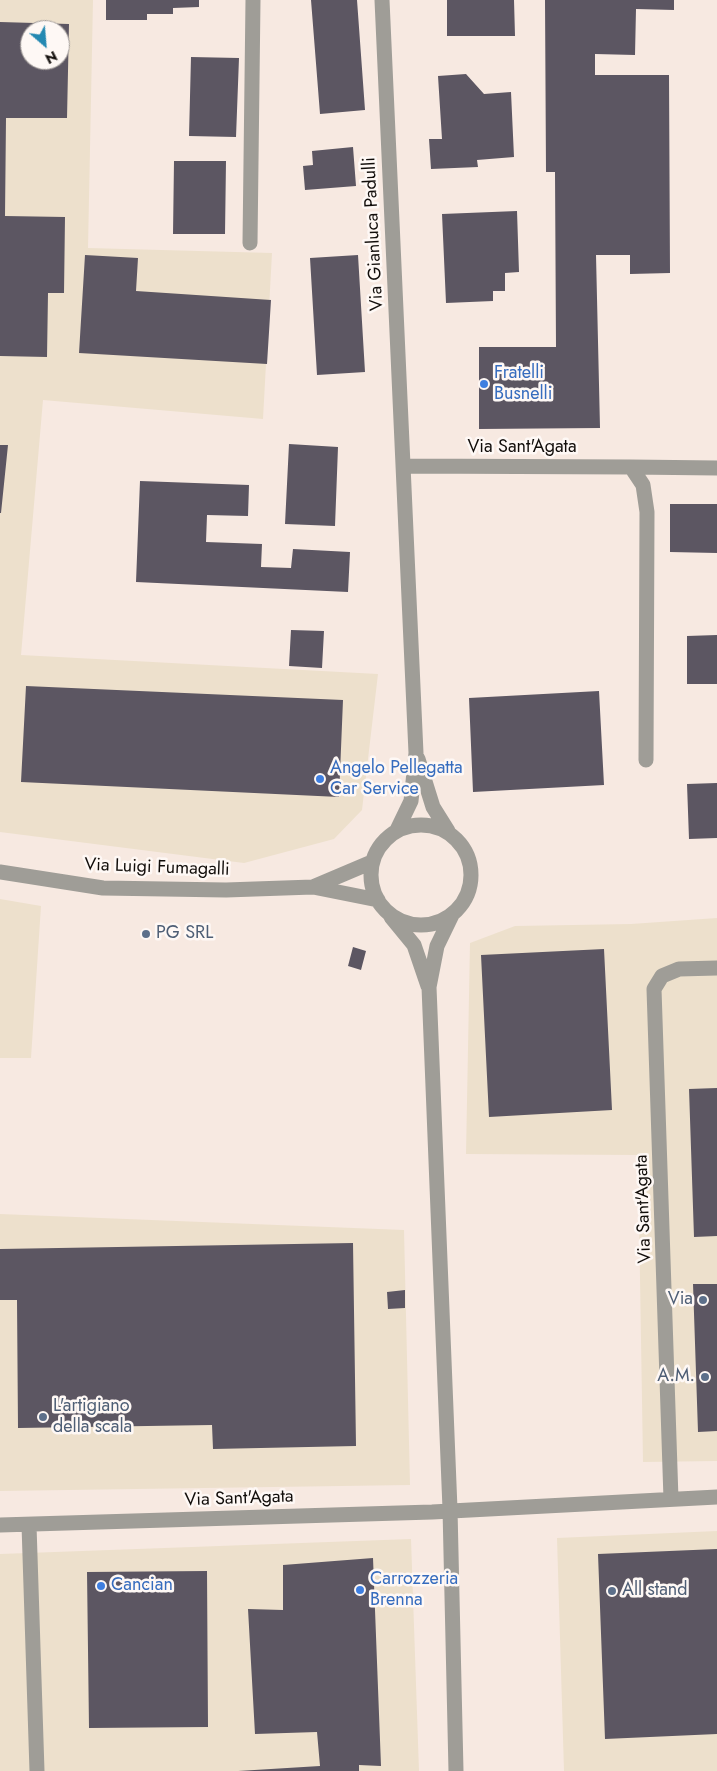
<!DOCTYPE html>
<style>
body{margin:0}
#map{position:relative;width:717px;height:1771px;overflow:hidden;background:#f7e9e1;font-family:Jost,sans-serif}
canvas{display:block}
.north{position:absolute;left:20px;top:20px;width:50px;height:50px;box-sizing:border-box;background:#fef8f5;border:1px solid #9f9a97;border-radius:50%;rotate:153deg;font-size:14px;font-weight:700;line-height:20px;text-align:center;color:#110d0a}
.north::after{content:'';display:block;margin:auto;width:18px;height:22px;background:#2489b2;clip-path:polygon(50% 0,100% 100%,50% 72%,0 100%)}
</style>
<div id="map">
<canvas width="717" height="1771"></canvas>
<div class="north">N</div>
</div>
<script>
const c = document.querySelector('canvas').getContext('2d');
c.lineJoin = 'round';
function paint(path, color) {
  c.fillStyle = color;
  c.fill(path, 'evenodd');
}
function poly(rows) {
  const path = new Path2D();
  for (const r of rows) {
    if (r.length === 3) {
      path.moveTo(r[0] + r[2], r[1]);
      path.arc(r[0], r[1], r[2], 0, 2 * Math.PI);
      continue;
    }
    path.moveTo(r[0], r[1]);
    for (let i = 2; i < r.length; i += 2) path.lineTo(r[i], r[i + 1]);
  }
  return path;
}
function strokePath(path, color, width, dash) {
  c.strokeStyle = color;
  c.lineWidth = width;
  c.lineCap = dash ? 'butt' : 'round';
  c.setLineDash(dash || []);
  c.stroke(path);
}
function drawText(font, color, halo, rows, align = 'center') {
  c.font = font + ' Jost,sans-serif';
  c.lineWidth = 5;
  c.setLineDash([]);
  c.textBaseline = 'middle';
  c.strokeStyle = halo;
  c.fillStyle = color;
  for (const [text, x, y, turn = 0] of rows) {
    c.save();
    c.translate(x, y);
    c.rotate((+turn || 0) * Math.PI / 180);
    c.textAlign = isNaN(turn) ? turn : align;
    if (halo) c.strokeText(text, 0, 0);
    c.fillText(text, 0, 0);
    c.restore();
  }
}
paint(poly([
 [0,0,93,0,88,248,272,253,263,419,43,400,21,655,378,674,362,810,334,839,244,863,0,832],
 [30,30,60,30,60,60,30,60],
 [0,899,41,906,31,1058,0,1058],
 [717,918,717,1461,643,1462,638,1155,466,1154,470,943,515,926,631,924],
 [0,1214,404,1230,410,1485,0,1491],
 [717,1531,717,1771,564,1771,557,1538],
 [411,1539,419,1771,0,1771,0,1554]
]), '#ede0cc');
paint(poly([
 [106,0,199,0,199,7,173,8,173,14,147,14,147,20,106,20],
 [311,0,357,0,365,110,320,114],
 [447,0,514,0,515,36,447,36],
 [545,0,674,0,674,10,636,9,635,55,595,54,595,75,669,75,670,273,630,274,630,255,596,255,600,428,479,429,479,347,556,347,555,172,546,172],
 [0,22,69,24,67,118,6,118,5,216,65,217,64,293,48,293,47,357,0,356],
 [30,30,60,30,60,60,30,60],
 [191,57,239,58,236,137,189,136],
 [466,74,484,94,511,92,514,157,477,160,478,167,431,169,429,139,442,139,438,76],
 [353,147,356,186,305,190,303,166,313,165,312,151],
 [174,161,226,161,225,234,173,234],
 [517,211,519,272,505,273,505,291,493,291,493,301,446,303,442,214],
 [85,255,138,258,136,291,271,300,267,364,79,353],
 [358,255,365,372,317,375,310,258],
 [289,444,338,447,335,526,285,524],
 [0,445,8,445,1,513,0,513],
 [140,481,249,485,248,516,207,515,206,542,262,544,261,567,291,568,293,549,350,552,348,592,136,582],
 [670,504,717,504,717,553,670,552],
 [291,630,324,631,322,668,289,666],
 [717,635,717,684,687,684,687,636],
 [26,686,343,700,339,797,21,782],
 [599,691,604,785,473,792,469,698],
 [717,783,717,838,689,839,687,784],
 [353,947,366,951,361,970,348,966],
 [604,949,612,1110,489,1117,481,955],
 [717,1088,717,1236,694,1237,689,1089],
 [353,1243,356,1446,213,1449,212,1425,18,1428,17,1300,0,1300,0,1249],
 [693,1284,717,1284,717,1431,698,1432],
 [405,1290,405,1308,388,1309,387,1292],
 [717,1549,717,1734,605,1739,598,1554],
 [373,1558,381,1766,359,1765,359,1771,238,1771,320,1766,317,1732,255,1734,248,1609,283,1610,283,1565],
 [207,1571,208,1727,89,1728,87,1572]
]), '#5c5662');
strokePath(poly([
 [382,0,416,753,411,801,397,830],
 [250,243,253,0],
 [404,466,631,467,643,485,647,512,646,760],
 [631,467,717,468],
 [418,759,433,807,448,831],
 [421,875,50],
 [0,872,103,888,226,890,313,887,378,900],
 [313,887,372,862],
 [452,915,437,946,429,987,450,1509,456,1771],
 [391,917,414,945,428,986],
 [671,1499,654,989,662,976,679,969,717,968],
 [0,1525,432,1512,717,1497],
 [29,1525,37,1771]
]), '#9f9d97', 15);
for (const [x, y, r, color] of [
 [484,384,5,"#3f7fe0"],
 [320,779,5,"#3f7fe0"],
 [146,934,5,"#5c6f8a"],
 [703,1300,5,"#5c6f8a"],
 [705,1377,5,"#5c6f8a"],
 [43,1417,5,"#5c6f8a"],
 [101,1586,5,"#3f7fe0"],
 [360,1590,5,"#3f7fe0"],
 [612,1591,5,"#5c6f8a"]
]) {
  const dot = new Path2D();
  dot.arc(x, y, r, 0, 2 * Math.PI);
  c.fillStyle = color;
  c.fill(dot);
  strokePath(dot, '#fef8f5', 2);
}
drawText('18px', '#110d0a', '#fef8f5', [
 ["Via Gianluca Padulli",374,234,-93],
 ["Via Sant'Agata",522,448],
 ["Via Luigi Fumagalli",157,868,2],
 ["Via Sant'Agata",644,1209,-92],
 ["Via Sant'Agata",239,1499,-2]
]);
drawText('18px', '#366cbe', '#fef8f5', [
 ["Fratelli",494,374],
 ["Busnelli",494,395],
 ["Angelo Pellegatta",330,769],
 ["Car Service",330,790],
 ["Carrozzeria",370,1580],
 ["Brenna",370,1601],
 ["Cancian",111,1586]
], 'left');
drawText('18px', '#4e5e75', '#fef8f5', [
 ["PG SRL",156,934],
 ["Via",693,1300,"right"],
 ["A.M.",695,1377,"right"],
 ["L'artigiano",53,1407],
 ["della scala",53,1428],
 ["All stand",622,1591]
], 'left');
</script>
